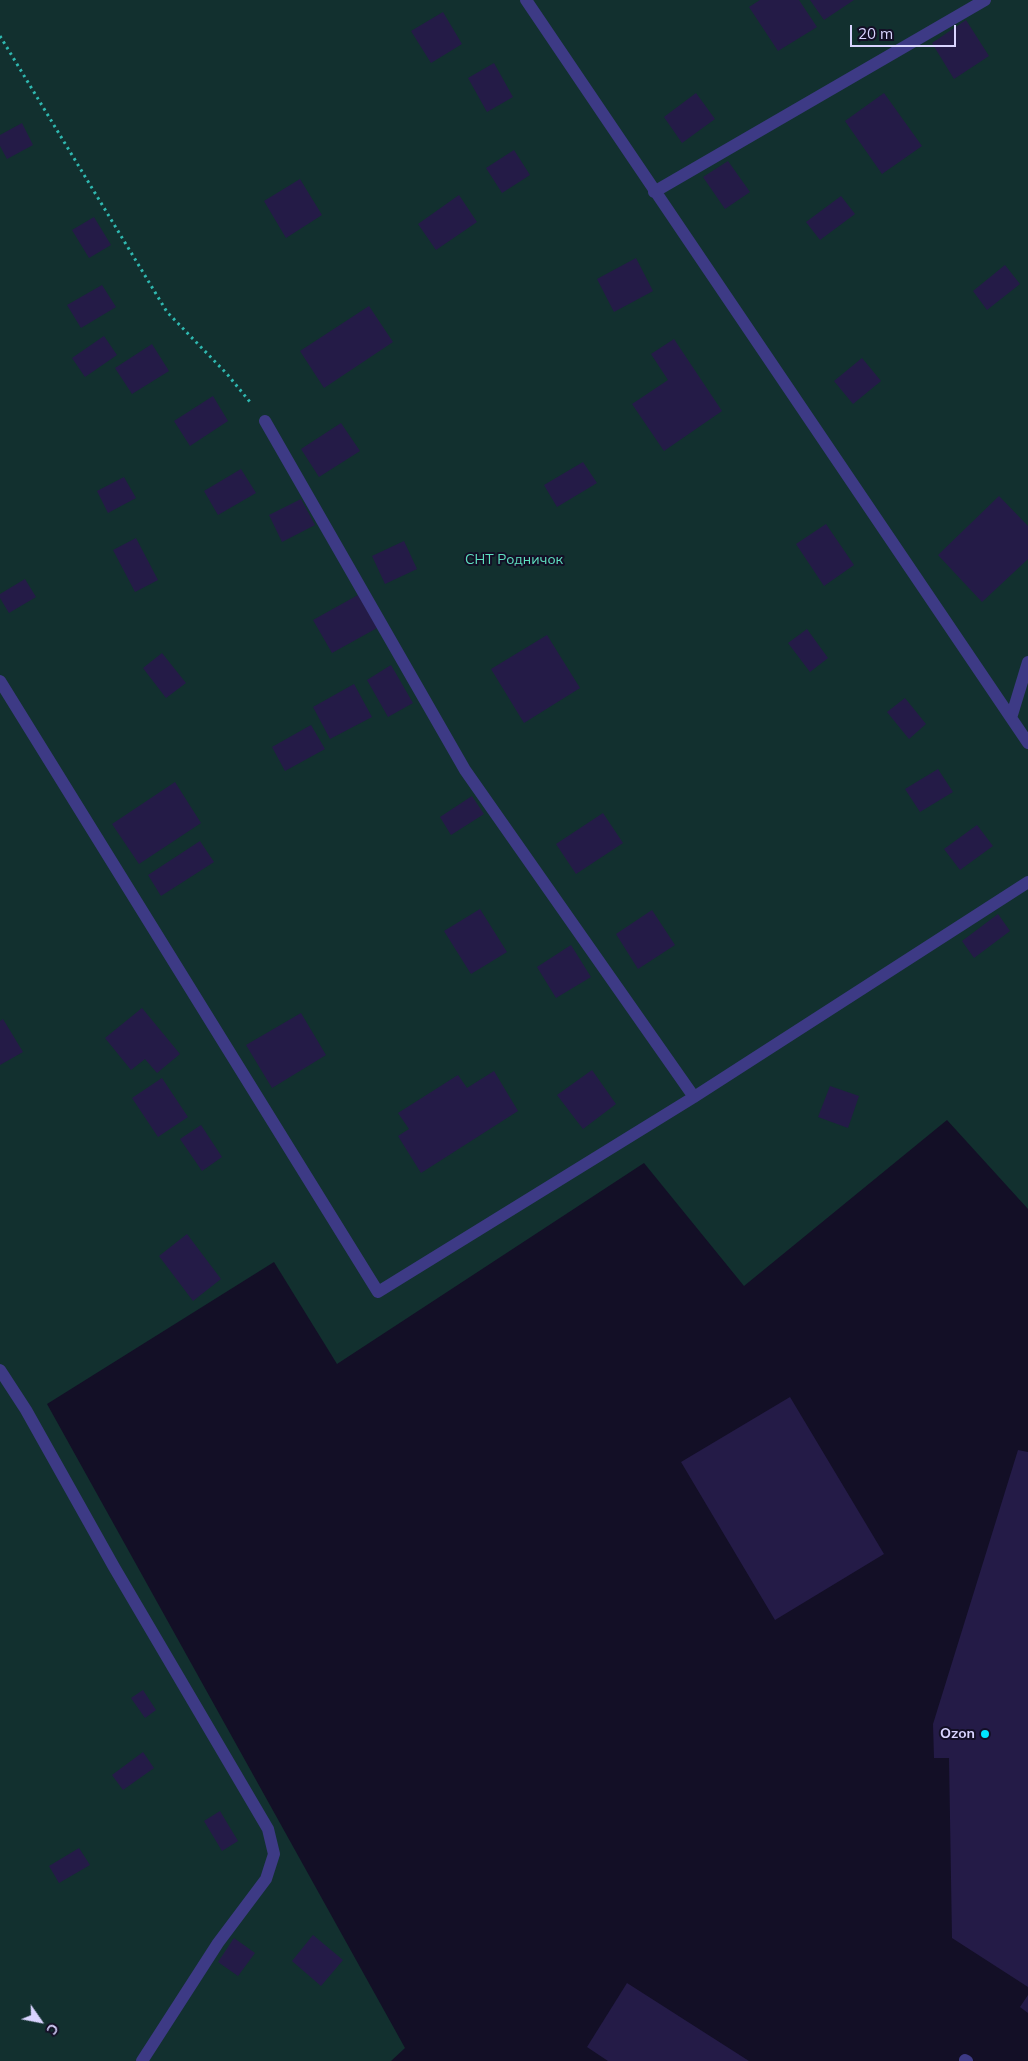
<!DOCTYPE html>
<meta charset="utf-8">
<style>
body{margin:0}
#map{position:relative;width:1028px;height:2061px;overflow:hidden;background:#130f26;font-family:Mulish,sans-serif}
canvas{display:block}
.north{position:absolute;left:15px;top:1996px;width:50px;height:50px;-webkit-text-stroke:4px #130f26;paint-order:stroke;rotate:123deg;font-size:14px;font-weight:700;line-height:20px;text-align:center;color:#d9d4ff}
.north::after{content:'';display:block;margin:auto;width:18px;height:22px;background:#d9d4ff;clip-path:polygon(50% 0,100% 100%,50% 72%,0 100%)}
.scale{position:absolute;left:850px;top:25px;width:106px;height:22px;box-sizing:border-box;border:2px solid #d9d4ff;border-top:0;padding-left:6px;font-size:15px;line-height:18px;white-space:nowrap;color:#d9d4ff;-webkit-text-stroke:4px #130f26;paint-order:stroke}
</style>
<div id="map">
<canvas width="1028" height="2061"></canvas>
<div class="north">С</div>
<div class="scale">20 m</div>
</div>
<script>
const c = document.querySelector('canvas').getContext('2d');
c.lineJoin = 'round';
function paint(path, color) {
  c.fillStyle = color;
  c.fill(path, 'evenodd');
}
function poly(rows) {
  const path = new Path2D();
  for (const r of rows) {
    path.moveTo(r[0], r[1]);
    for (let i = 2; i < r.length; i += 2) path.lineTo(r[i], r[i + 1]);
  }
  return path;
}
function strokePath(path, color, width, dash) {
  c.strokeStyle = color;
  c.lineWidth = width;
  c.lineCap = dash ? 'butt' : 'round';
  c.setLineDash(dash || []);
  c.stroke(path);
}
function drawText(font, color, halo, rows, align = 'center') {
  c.font = font + ' Mulish,sans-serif';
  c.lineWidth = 4;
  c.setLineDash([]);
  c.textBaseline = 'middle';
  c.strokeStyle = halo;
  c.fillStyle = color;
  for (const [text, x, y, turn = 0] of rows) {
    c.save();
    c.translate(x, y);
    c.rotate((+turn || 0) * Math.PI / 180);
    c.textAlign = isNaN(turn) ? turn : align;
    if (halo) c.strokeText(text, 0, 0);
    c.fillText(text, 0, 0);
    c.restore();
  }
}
paint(poly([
 [0,0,1028,0,1028,1209,947,1120,744,1286,644,1163,337,1364,274,1262,47,1404,405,2048,391,2061,0,2061]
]), '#12302f');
paint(poly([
 [760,0,799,0,817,27,778,51,749,7],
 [810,0,854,0,824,20],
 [443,12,462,44,431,63,411,31],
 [966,20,989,56,954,79,932,43],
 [494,63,513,97,487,112,468,78],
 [696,93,715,119,682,143,664,117],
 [884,93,922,146,882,174,845,121],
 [22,123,33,145,7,159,0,146,0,135],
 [514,150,530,175,502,193,486,168],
 [728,161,750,192,725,209,703,177],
 [300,179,322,215,286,238,264,201],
 [459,195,477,222,436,250,418,224],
 [841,196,855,214,820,240,806,222],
 [94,217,111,245,89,258,72,230],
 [636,258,653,291,614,312,597,279],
 [1005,265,1020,284,987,310,973,291],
 [102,285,116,307,81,328,67,305],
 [369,306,393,342,324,388,300,351],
 [104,336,117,355,85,377,72,358],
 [674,339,722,411,664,451,632,404,668,380,651,354],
 [152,344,169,371,132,394,115,368],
 [862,358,881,381,853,404,834,381],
 [213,396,228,421,190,446,174,421],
 [341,423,360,451,319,477,301,449],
 [583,462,597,483,557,507,544,485],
 [241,469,256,493,218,515,204,491],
 [124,477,136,498,108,513,97,491],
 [999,496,1028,526,1028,559,982,602,938,555],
 [301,499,315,525,282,542,269,515],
 [826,524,854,565,824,586,796,544],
 [136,538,158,580,135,592,113,550],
 [404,541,417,569,385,584,372,556],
 [25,579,36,597,9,613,0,598,0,594],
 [358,595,377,628,332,653,313,620],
 [807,629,828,658,810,672,788,643],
 [547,635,580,688,524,723,491,669],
 [162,653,186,683,166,698,143,668],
 [391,665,413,703,388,717,367,680],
 [354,684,372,717,330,739,313,707],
 [905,698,926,724,909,739,887,712],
 [311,725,325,749,285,771,272,747],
 [938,769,953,792,920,812,905,789],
 [175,782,201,823,139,864,112,824],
 [472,796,484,814,451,835,440,817],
 [603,813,623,843,576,874,556,844],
 [977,825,993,846,960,870,944,849],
 [200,841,214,862,161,896,148,875],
 [480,909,507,952,471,974,444,931],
 [652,910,675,945,638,969,616,934],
 [998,914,1010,931,974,958,962,941],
 [571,945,591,977,556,998,537,967],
 [142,1008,180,1054,157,1073,145,1059,131,1070,105,1038],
 [301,1013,326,1055,272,1088,246,1045],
 [3,1019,23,1052,0,1065,0,1021],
 [592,1070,616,1104,583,1129,557,1095],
 [494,1071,518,1111,421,1173,398,1136,409,1129,398,1113,458,1075,467,1088],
 [162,1078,188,1117,158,1137,132,1098],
 [830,1086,859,1096,848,1128,818,1117],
 [201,1125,222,1157,202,1171,180,1139],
 [187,1234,221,1279,193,1301,159,1256],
 [790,1397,884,1554,775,1620,681,1462],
 [1018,1450,1028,1452,1028,1987,952,1938,949,1758,934,1758,933,1724],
 [143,1690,156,1710,145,1718,131,1698],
 [143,1752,154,1768,123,1790,112,1775],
 [220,1811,238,1841,222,1851,204,1821],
 [79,1848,90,1865,59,1883,49,1866],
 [313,1935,343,1960,321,1986,292,1961],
 [234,1938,255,1953,238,1976,218,1962],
 [627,1983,749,2061,608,2061,587,2047],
 [1028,1995,1028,2013,1020,2007]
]), '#241b47');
strokePath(poly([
 [0,36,167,312,227,374,250,402]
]), '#2fb8b0', 3, [2.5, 4]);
strokePath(poly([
 [526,0,1028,743],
 [654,192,985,0],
 [265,421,465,770,694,1097],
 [0,681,378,1292,694,1097,1028,882],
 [1011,718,1028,662],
 [0,1370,26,1410,114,1567,268,1829,274,1854,266,1879,218,1943,142,2061],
 [965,2060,967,2061]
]), '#3d3a85', 12);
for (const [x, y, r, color] of [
 [985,1734,5,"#00e5ff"]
]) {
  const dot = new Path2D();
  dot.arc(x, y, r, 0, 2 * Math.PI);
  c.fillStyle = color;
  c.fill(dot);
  strokePath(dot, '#130f26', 2);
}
drawText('14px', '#5fe0c0', '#130f26', [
 ["СНТ Родничок",514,560]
]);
drawText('bold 14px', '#d9d4ff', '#130f26', [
 ["Ozon",975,1734]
], 'right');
</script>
